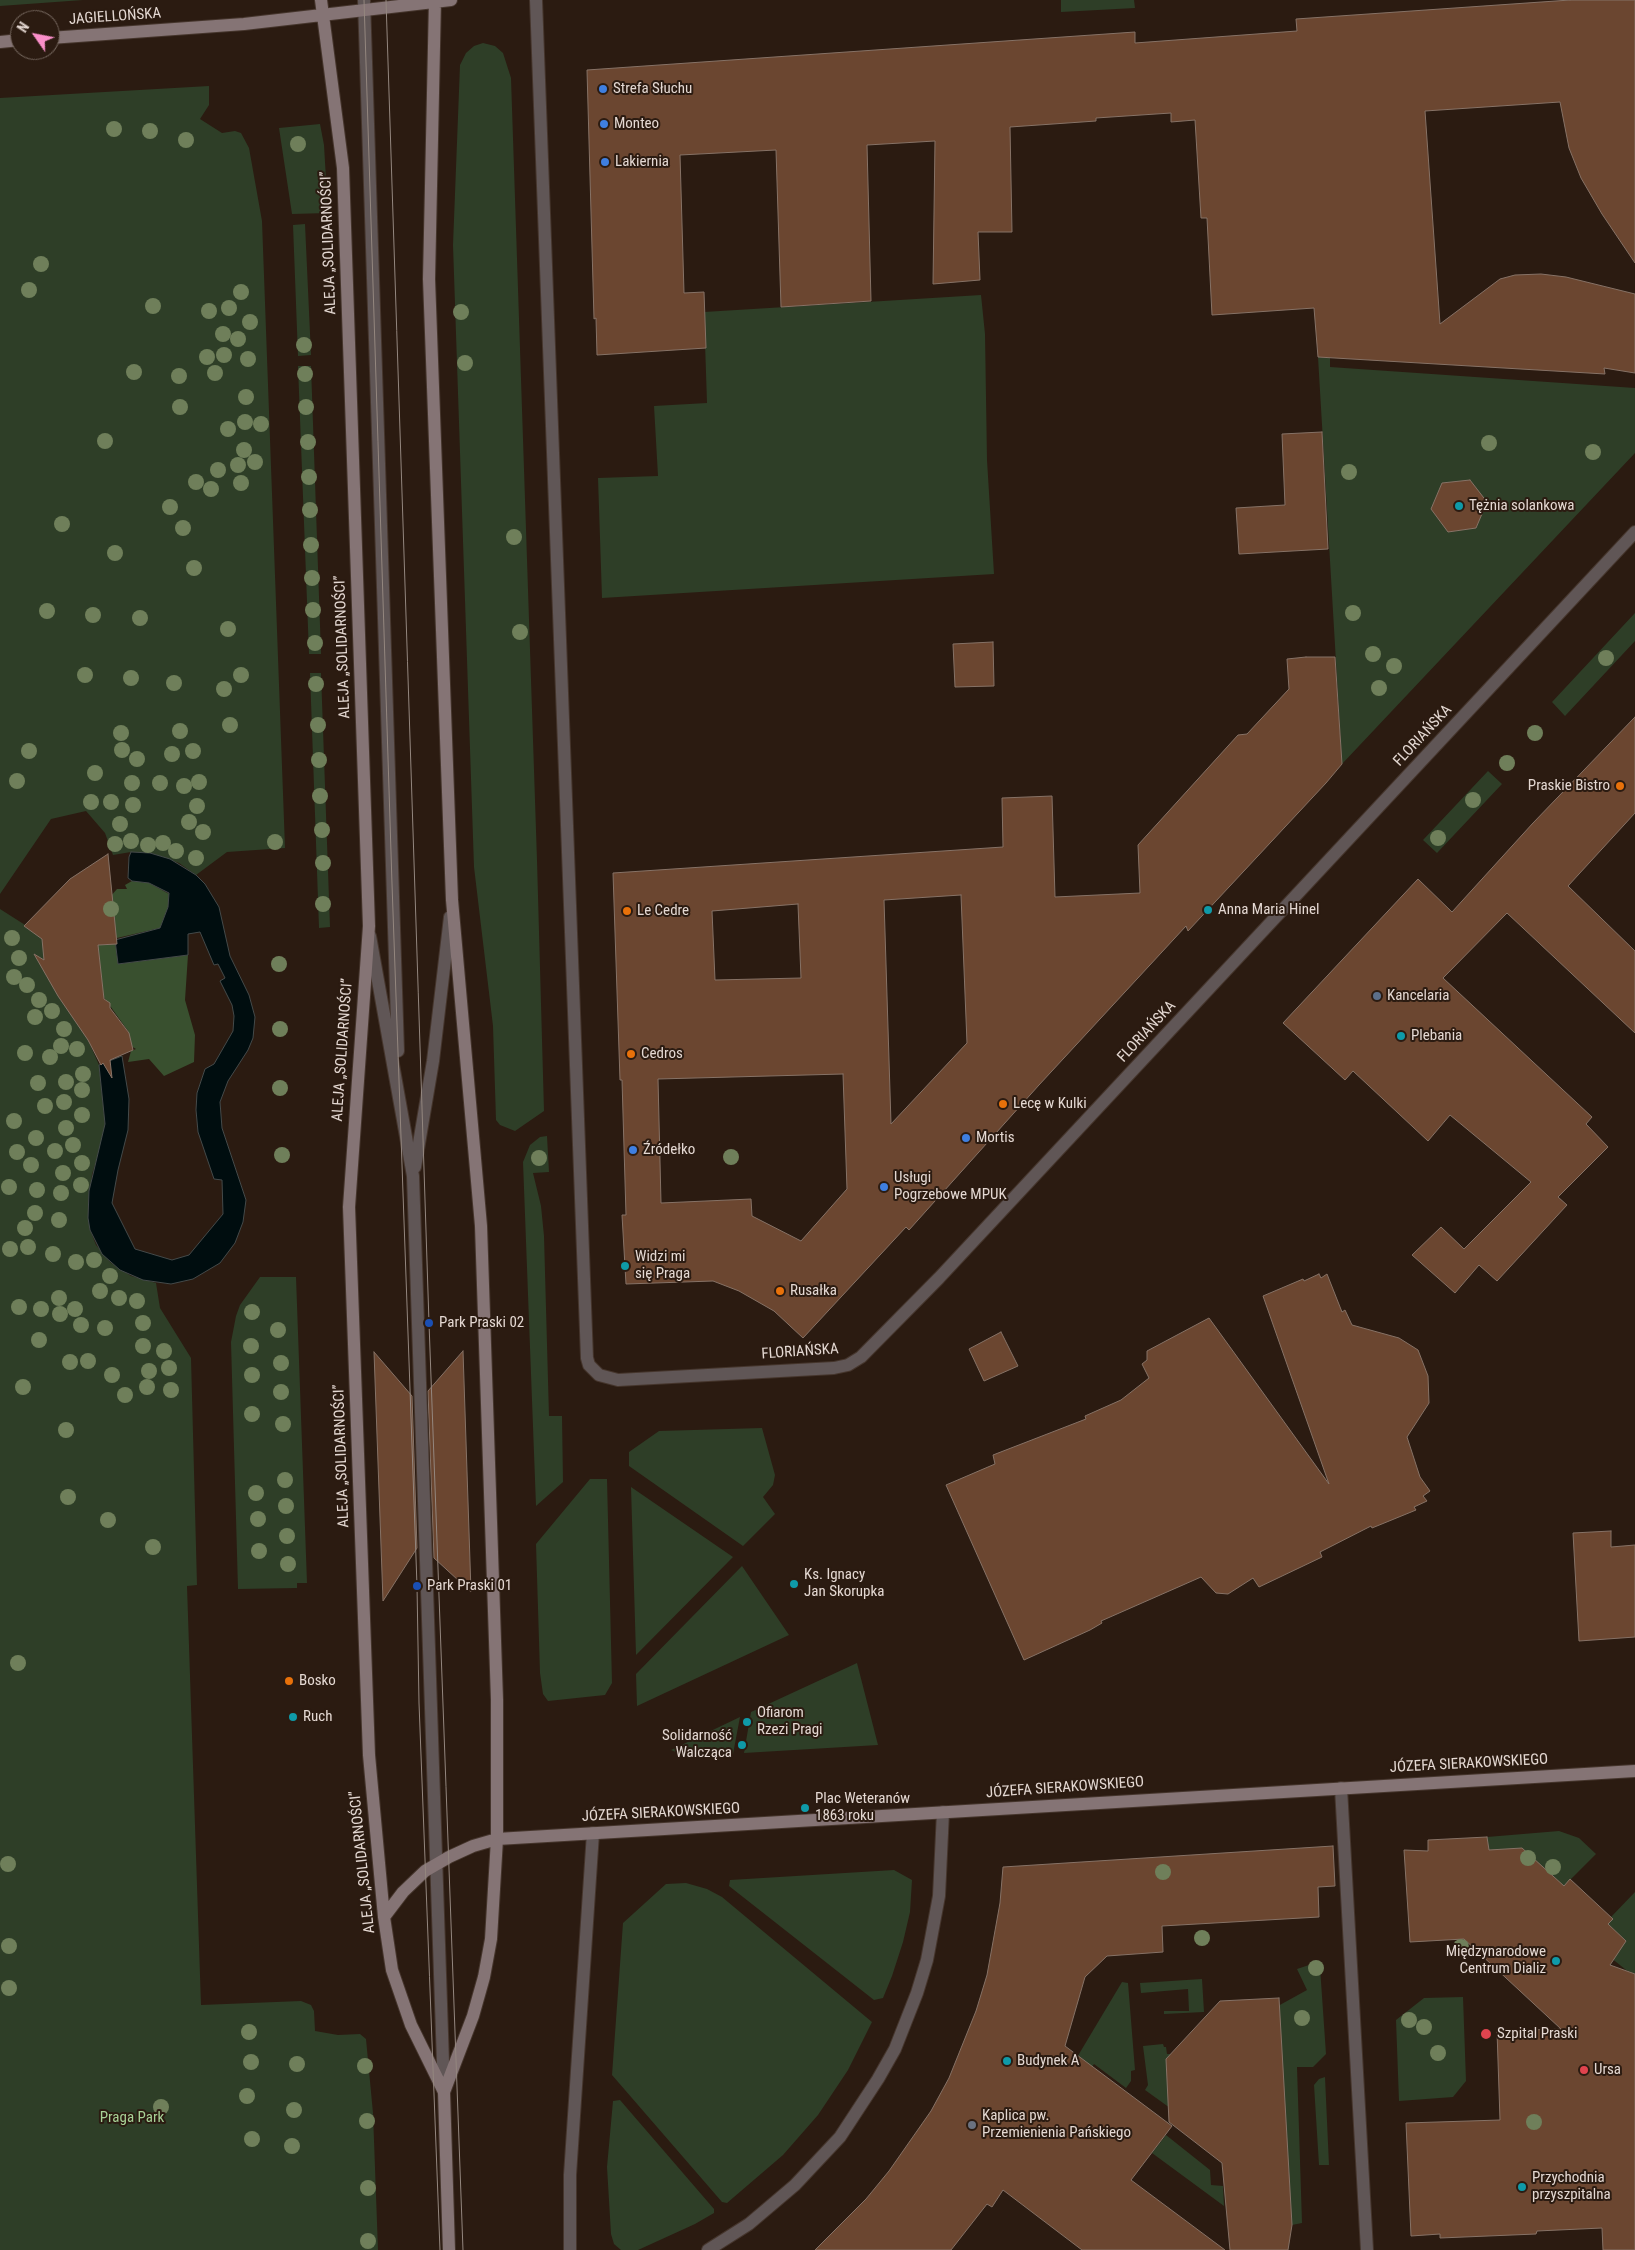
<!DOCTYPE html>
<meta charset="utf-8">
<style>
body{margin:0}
#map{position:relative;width:1635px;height:2250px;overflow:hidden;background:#2b1b11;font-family:"Roboto Condensed",sans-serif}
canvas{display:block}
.north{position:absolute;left:10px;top:10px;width:50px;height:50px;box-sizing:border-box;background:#2b1b11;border:1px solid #75675e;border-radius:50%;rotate:303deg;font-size:14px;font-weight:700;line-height:20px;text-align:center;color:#e4d8d2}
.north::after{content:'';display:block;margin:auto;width:18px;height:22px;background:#f98fc9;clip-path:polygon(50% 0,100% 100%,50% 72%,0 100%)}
</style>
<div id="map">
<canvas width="1635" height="2250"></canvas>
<div class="north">N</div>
</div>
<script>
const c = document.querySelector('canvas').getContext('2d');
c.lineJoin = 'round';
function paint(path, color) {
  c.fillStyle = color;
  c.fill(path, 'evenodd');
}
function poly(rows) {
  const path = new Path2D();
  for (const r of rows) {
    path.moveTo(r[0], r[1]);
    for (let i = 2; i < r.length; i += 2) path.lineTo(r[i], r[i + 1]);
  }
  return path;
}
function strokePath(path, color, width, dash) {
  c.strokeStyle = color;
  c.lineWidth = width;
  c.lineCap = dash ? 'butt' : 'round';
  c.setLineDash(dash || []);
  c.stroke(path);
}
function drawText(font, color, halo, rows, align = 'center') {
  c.font = font + ' "Roboto Condensed",sans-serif';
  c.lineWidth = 4;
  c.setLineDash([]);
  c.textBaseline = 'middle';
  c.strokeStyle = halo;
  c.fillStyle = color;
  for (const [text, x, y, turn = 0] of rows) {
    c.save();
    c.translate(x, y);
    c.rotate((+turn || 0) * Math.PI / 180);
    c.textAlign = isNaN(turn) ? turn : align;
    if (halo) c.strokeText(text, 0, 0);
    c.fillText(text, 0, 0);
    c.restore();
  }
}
paint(poly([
 [0,0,83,0,0,6],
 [1061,0,1134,0,1135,8,1061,12],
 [483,43,495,46,503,53,511,78,537,860,544,1111,515,1131,500,1125,496,1120,493,1026,474,867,453,245,460,65,466,53,474,46],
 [209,86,209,105,200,119,222,133,235,131,241,133,249,148,262,221,285,848,227,852,196,875,179,863,150,853,131,852,113,855,105,833,86,811,51,819,0,894,0,98],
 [320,124,324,145,328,213,292,214,279,128],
 [305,224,311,355,298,356,293,225],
 [981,295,985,334,987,460,994,574,602,598,598,478,658,476,654,406,707,403,704,312],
 [1318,357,1330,358,1330,367,1635,388,1635,453,1342,764],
 [298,366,311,366,321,654,309,654],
 [1635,613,1635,641,1565,716,1552,702],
 [310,673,321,673,330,927,319,928],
 [1488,771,1502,784,1437,853,1423,840],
 [0,909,44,937,45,965,85,1033,99,1065,105,1124,100,1149,92,1174,88,1206,90,1230,96,1245,111,1263,131,1276,156,1283,160,1308,191,1358,197,1585,187,1586,201,2005,301,2001,311,2005,314,2011,315,2031,338,2035,360,2034,366,2039,373,2113,378,2250,0,2250],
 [547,1136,549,1172,533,1173,541,1206,544,1236,549,1416,562,1416,563,1482,536,1506,523,1162,530,1145,540,1137],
 [260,1277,296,1277,307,1583,297,1583,297,1588,238,1589,231,1342,236,1316,240,1305],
 [762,1428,775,1475,773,1485,763,1497,775,1514,743,1546,629,1466,629,1452,659,1431],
 [590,1479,607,1479,612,1683,605,1695,548,1701,543,1694,540,1673,536,1544],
 [631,1487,733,1557,636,1655],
 [742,1566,789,1635,637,1706,636,1674],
 [857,1663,878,1745,744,1753,751,1712],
 [740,1717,733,1754,687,1757,671,1750],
 [1559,1831,1579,1838,1596,1854,1564,1886,1545,1869,1542,1873,1488,1850,1487,1837],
 [894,1870,912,1880,910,1912,903,1942,892,1976,883,1998,874,2000,729,1886,730,1880],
 [686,1883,707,1889,722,1897,872,2022,848,2070,818,2115,783,2155,727,2203,722,2202,612,2075,623,1923,666,1884],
 [1635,1892,1635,1974,1626,1970,1610,1957,1626,1941,1608,1924,1613,1919,1611,1917],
 [1315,1963,1320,1967,1326,2054,1313,2067,1297,2067,1302,2223,1292,2225,1278,2006,1307,1990,1297,1969],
 [1202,1979,1204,2012,1164,2014,1164,2011,1189,2011,1188,1989,1141,1993,1140,1983],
 [1122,1982,1128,1983,1135,2070,1131,2071,1131,2081,1126,2088,1094,2064,1053,2119,1048,2116,1079,2054],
 [1463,1997,1466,2081,1453,2097,1399,2101,1396,2020,1424,1998],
 [1163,2044,1164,2047,1166,2047,1167,2054,1174,2054,1177,2113,1145,2090,1148,2085,1143,2046],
 [1325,2077,1329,2165,1319,2165,1314,2085,1319,2079],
 [620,2100,714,2209,714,2213,695,2224,638,2250,621,2250,614,2244,611,2234,607,2167,613,2101],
 [1166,2135,1210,2170,1211,2185,1223,2186,1224,2206,1152,2153]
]), '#2e3e27');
paint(poly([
 [132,881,149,883,169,894,168,907,160,928,117,938,113,933,110,897,117,889,127,889,125,885],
 [115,940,118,964,188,955,185,1000,195,1035,194,1062,164,1076,149,1059,128,1062,131,1051,136,1049,129,1045,128,1031,103,996,97,945,106,945]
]), '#39502f');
const water = poly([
 [131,852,150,853,170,859,196,875,205,884,219,907,230,956,249,995,255,1017,253,1038,248,1050,228,1081,220,1102,222,1128,246,1200,243,1222,235,1243,220,1263,193,1279,171,1284,143,1280,120,1270,102,1254,90,1230,88,1218,89,1191,105,1124,99,1065,122,1056,129,1099,128,1130,118,1170,112,1203,135,1249,172,1260,189,1255,223,1214,222,1180,214,1179,198,1132,196,1110,197,1093,205,1069,214,1064,233,1031,234,1016,232,1005,220,981,225,978,218,964,214,965,200,932,188,934,188,955,118,964,115,940,160,928,168,907,169,893,149,883,132,881,128,878,129,857,131,852]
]);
paint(water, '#000d0f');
strokePath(water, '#444a4a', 1);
const building = poly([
 [1570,0,1635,0,1635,263,1602,214,1581,178,1569,148,1560,102,1425,111,1440,324,1500,279,1515,275,1541,274,1566,277,1635,294,1635,373,1604,368,1605,374,1318,357,1314,308,1212,315,1207,218,1201,218,1195,120,1171,122,1171,113,1096,118,1096,121,1010,127,1012,232,978,232,980,280,933,284,935,141,867,145,871,301,781,307,776,150,680,155,684,293,704,292,706,348,597,355,596,318,594,319,587,70,1135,32,1135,43,1297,31,1296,19,1570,0],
 [1322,432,1328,549,1239,554,1236,508,1285,505,1282,434,1322,432],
 [1470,480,1487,502,1476,528,1448,532,1431,509,1442,483,1470,480],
 [993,642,994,686,955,687,953,644,993,642],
 [1306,657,1335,657,1342,764,1326,783,1188,931,1186,926,1039,1085,909,1230,906,1227,803,1338,774,1311,739,1291,713,1281,626,1284,622,1215,626,1215,622,1080,620,1080,613,873,1003,847,1002,798,1052,796,1055,897,1140,893,1138,845,1238,735,1247,734,1289,689,1287,659,1306,657],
 [961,895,967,1043,891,1124,884,900,961,895],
 [798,904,801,978,715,980,712,911,798,904],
 [843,1074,847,1189,801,1241,752,1216,751,1199,661,1203,658,1079,843,1074],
 [1635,717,1635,813,1568,886,1635,951,1635,1033,1507,913,1443,978,1592,1117,1586,1124,1608,1147,1558,1197,1567,1205,1497,1281,1479,1265,1455,1293,1412,1255,1441,1227,1464,1249,1531,1182,1450,1115,1428,1141,1353,1071,1345,1080,1283,1023,1418,879,1452,912,1533,823,1635,717],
 [108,854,117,944,98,945,104,999,110,1003,110,1008,129,1033,133,1050,110,1060,112,1078,103,1063,101,1065,88,1040,58,996,34,954,44,960,42,939,24,926,70,879,108,854],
 [1319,1274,1321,1278,1327,1274,1342,1312,1345,1310,1352,1325,1399,1338,1418,1350,1428,1376,1429,1403,1407,1437,1420,1477,1430,1491,1423,1496,1427,1501,1414,1507,1416,1510,1372,1528,1371,1526,1320,1552,1322,1557,1259,1587,1253,1578,1228,1594,1216,1593,1201,1577,1101,1621,1102,1623,1090,1630,1024,1660,946,1485,995,1464,993,1455,1086,1419,1085,1416,1121,1400,1149,1378,1142,1364,1147,1360,1147,1351,1209,1318,1329,1484,1263,1296,1303,1279,1304,1281,1319,1274],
 [1001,1332,1018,1366,984,1381,969,1349,1001,1332],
 [463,1351,471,1592,434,1558,428,1391,463,1351],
 [374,1352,412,1396,417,1548,383,1601,374,1352],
 [1611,1531,1611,1547,1635,1545,1635,1637,1579,1641,1573,1533,1611,1531],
 [1487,1837,1489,1850,1522,1848,1564,1886,1570,1879,1613,1919,1608,1924,1626,1941,1610,1965,1635,1974,1635,2250,1603,2250,1602,2228,1537,2231,1536,2234,1440,2238,1440,2234,1411,2236,1406,2123,1500,2120,1497,2031,1561,2029,1464,1939,1410,1942,1404,1850,1428,1851,1428,1840,1487,1837],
 [1333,1846,1335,1886,1318,1887,1319,1917,1162,1926,1163,1952,1107,1956,1085,1977,1065,2046,1172,2126,1131,2180,1225,2250,1082,2250,1003,2190,992,2207,987,2204,951,2250,815,2250,866,2199,889,2171,931,2111,949,2078,976,2011,987,1975,1000,1903,1003,1867,1333,1846],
 [1279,1998,1292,2225,1288,2250,1230,2250,1222,2163,1169,2122,1166,2059,1220,2001,1279,1998]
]);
paint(building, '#6b4630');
strokePath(building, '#867266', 1);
const lane = poly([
 [364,0,398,1051],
 [370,936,413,1176,444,2092],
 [415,1167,433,1061,450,917],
 [1341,1788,1367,2250]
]);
const street = poly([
 [536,0,587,1358,589,1365,599,1375,618,1380,834,1368,848,1365,861,1357,939,1278,1635,532],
 [570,2250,570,2175,593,1833],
 [708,2250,749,2224,795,2185,840,2137,878,2079,895,2049,917,1993,927,1960,939,1896,943,1812]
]);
const secondary = poly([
 [321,0,343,168,369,926,349,1207,369,1755,384,1917,392,1970,411,2025,444,2092],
 [435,0,429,279,452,900,481,1226,497,1700,497,1839,491,1939,484,1977,473,2016,444,2092,449,2250],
 [50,38,244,24,451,0],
 [0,42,20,40],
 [384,1917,403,1892,425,1871,449,1857,473,1846,497,1839,1635,1771]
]);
strokePath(lane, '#45352c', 14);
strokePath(street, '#45352c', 14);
strokePath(secondary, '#45352c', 14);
strokePath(lane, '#605656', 12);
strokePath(street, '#605656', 12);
strokePath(secondary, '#857475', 12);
strokePath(poly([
 [364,0,392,884,417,1586,419,1703,440,2250],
 [386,0,429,1323,463,2250]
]), '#94877f', 1);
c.fillStyle = '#6f7f5a';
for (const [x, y] of [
 [114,129],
 [150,131],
 [186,140],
 [298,144],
 [41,264],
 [29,290],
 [241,292],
 [153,306],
 [229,308],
 [209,311],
 [461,312],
 [250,322],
 [223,334],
 [238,339],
 [304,345],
 [224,355],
 [207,357],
 [248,359],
 [465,363],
 [134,372],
 [215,373],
 [305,374],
 [179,376],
 [246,397],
 [180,407],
 [306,407],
 [245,422],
 [261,424],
 [228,429],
 [105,441],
 [308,442],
 [1489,443],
 [244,450],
 [1593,452],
 [255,462],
 [238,465],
 [218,470],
 [1349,472],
 [309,477],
 [196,482],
 [241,483],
 [211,489],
 [170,507],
 [310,510],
 [62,524],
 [183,528],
 [514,537],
 [311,545],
 [115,553],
 [194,568],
 [312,578],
 [313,610],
 [47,611],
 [1353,613],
 [93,615],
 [140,618],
 [228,629],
 [520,632],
 [315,643],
 [1373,654],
 [1606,658],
 [1394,666],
 [85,675],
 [241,675],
 [131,678],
 [174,683],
 [316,684],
 [1379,688],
 [224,689],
 [230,725],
 [318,725],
 [180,731],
 [121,733],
 [1535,733],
 [122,750],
 [29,751],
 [193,751],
 [172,754],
 [137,759],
 [319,760],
 [1507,763],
 [95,773],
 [17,781],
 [199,782],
 [132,783],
 [160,783],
 [184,786],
 [320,796],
 [1473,800],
 [91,802],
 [111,802],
 [133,805],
 [197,806],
 [189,822],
 [120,824],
 [322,830],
 [203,832],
 [1438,838],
 [131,841],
 [275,842],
 [163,843],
 [115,844],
 [148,845],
 [176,851],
 [196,858],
 [323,863],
 [323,904],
 [111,909],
 [12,938],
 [19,958],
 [279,964],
 [14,977],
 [27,985],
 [39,1000],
 [52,1011],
 [35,1017],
 [64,1029],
 [280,1029],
 [61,1046],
 [77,1049],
 [25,1053],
 [50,1057],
 [83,1074],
 [66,1082],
 [38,1083],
 [280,1088],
 [82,1090],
 [64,1102],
 [45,1106],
 [82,1115],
 [14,1121],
 [66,1128],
 [36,1138],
 [73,1145],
 [55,1151],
 [17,1152],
 [282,1155],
 [731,1157],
 [539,1158],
 [82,1163],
 [31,1165],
 [63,1173],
 [81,1185],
 [9,1187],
 [37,1190],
 [61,1193],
 [35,1213],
 [59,1220],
 [25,1228],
 [28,1247],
 [10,1249],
 [53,1254],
 [94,1260],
 [76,1262],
 [110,1276],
 [100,1291],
 [59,1298],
 [119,1298],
 [137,1301],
 [19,1307],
 [41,1309],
 [75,1309],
 [252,1312],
 [60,1314],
 [143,1323],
 [81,1325],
 [105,1328],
 [278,1330],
 [39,1340],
 [143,1346],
 [251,1346],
 [164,1351],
 [88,1361],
 [70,1362],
 [281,1363],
 [169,1368],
 [149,1371],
 [112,1375],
 [252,1375],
 [23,1387],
 [147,1387],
 [171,1390],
 [281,1392],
 [125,1395],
 [252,1414],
 [283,1424],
 [66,1430],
 [285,1480],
 [256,1493],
 [68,1497],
 [286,1506],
 [258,1519],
 [108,1520],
 [287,1536],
 [153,1547],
 [259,1551],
 [288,1564],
 [18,1663],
 [1528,1858],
 [8,1864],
 [1553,1867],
 [1163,1872],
 [1202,1938],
 [9,1946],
 [1461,1947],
 [1316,1968],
 [9,1988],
 [1302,2018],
 [1409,2020],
 [1424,2027],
 [249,2032],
 [1438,2053],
 [251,2062],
 [297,2064],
 [365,2066],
 [247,2096],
 [161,2107],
 [294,2110],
 [367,2121],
 [1534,2122],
 [252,2139],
 [292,2146],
 [368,2188],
 [368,2241]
]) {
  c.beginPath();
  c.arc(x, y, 8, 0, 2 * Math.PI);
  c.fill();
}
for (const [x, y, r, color] of [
 [603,89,5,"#3f7fe0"],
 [604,124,5,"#3f7fe0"],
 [605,162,5,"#3f7fe0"],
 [1459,506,5,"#0f9aa8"],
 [1620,786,5,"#e8710a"],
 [1208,910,5,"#0f9aa8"],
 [627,911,5,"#e8710a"],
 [1377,996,5,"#5c6f8a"],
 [1401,1036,5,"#0f9aa8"],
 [631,1054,5,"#e8710a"],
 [1003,1104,5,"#e8710a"],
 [966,1138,5,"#3f7fe0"],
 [633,1150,5,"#3f7fe0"],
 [884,1187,5,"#3f7fe0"],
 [625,1266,5,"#0f9aa8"],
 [780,1291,5,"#e8710a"],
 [429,1323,5,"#1a4fb4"],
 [794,1584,5,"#0f9aa8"],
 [417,1586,5,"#1a4fb4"],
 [289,1681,5,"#e8710a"],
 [293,1717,5,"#0f9aa8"],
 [747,1722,5,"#0f9aa8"],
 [742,1745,5,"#0f9aa8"],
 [805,1808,5,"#0f9aa8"],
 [1556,1961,5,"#0f9aa8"],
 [1486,2034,6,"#e0444e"],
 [1007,2061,5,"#0f9aa8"],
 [1584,2070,5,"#e0444e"],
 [972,2125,5,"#6b7280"],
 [1522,2187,5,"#0f9aa8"]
]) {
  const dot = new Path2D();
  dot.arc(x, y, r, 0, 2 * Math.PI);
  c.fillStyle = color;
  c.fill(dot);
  strokePath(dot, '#2b1b11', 2);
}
drawText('15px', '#e4d8d2', '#2b1b11', [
 ["JAGIELLOŃSKA",115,17,-4],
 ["ALEJA „SOLIDARNOŚCI”",329,243,-92],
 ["ALEJA „SOLIDARNOŚCI”",343,647,-92],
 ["FLORIAŃSKA",1423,736,-47],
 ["FLORIAŃSKA",1147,1032,-47],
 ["ALEJA „SOLIDARNOŚCI”",343,1050,-86],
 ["FLORIAŃSKA",800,1352,-4],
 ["ALEJA „SOLIDARNOŚCI”",342,1456,-92],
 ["JÓZEFA SIERAKOWSKIEGO",1469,1764,-3],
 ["JÓZEFA SIERAKOWSKIEGO",1065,1788,-4],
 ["JÓZEFA SIERAKOWSKIEGO",661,1813,-3],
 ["ALEJA „SOLIDARNOŚCI”",363,1862,-96]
]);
drawText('15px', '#e4d8d2', '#2b1b11', [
 ["Strefa Słuchu",613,89],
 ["Monteo",614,124],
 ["Lakiernia",615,162],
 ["Tężnia solankowa",1469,506],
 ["Praskie Bistro",1610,786,"right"],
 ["Anna Maria Hinel",1218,910],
 ["Le Cedre",637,911],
 ["Kancelaria",1387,996],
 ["Plebania",1411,1036],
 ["Cedros",641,1054],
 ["Lecę w Kulki",1013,1104],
 ["Mortis",976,1138],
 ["Źródełko",643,1150],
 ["Usługi",894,1178],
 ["Pogrzebowe MPUK",894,1195],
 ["Widzi mi",635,1257],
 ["się Praga",635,1274],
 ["Rusałka",790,1291],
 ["Park Praski 02",439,1323],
 ["Ks. Ignacy",804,1575],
 ["Jan Skorupka",804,1592],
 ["Park Praski 01",427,1586],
 ["Bosko",299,1681],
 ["Ofiarom",757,1713],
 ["Rzezi Pragi",757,1730],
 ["Ruch",303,1717],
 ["Solidarność",732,1736,"right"],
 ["Walcząca",732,1753,"right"],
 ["Plac Weteranów",815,1799],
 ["1863 roku",815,1816],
 ["Międzynarodowe",1546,1952,"right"],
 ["Centrum Dializ",1546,1969,"right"],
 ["Szpital Praski",1497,2034],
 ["Budynek A",1017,2061],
 ["Ursa",1594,2070],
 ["Kaplica pw.",982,2116],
 ["Przemienienia Pańskiego",982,2133],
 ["Przychodnia",1532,2178],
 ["przyszpitalna",1532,2195]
], 'left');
drawText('15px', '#a7d196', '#2b1b11', [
 ["Praga Park",132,2118]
]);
</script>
